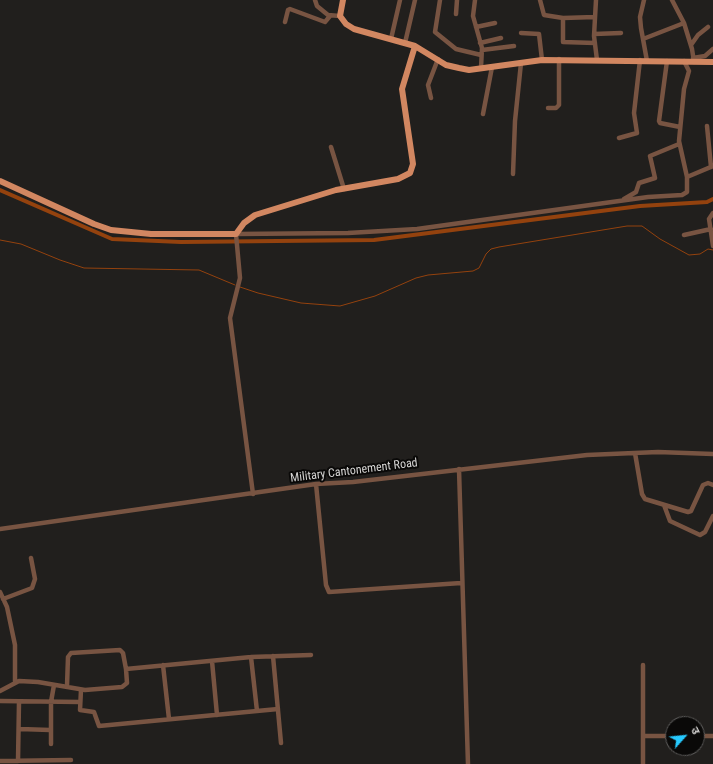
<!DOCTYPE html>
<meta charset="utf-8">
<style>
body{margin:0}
#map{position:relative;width:713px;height:764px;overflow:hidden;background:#211f1d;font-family:"Roboto Condensed","Noto Sans Devanagari",sans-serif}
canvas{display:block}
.north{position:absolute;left:665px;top:716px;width:40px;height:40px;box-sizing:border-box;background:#0a0908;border:1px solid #5b5a59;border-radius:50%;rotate:63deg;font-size:11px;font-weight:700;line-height:16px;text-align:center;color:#d5d4d3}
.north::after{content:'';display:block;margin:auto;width:14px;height:18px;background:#26c9fe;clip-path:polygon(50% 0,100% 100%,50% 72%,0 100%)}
</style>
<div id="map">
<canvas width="713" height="764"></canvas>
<div class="north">उ</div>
</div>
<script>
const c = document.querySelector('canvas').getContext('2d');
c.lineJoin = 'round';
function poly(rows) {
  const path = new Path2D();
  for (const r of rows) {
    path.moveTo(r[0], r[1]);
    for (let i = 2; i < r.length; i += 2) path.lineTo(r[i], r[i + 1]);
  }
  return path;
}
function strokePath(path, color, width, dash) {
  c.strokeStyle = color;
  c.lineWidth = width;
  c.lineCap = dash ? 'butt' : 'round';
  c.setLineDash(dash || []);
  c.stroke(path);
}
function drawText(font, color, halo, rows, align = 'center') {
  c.font = font + ' "Roboto Condensed",sans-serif';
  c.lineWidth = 4;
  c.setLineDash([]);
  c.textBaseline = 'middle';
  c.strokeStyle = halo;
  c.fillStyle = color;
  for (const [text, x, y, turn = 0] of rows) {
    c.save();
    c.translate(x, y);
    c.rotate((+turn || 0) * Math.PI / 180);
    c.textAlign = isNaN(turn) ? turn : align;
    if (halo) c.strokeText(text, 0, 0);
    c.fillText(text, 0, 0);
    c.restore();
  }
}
strokePath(poly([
 [0,240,21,244,60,260,84,268,199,270,235,285],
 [240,287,258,293,301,303,340,306,375,296,416,278,428,275,473,271,479,268,486,254,491,249,499,247,627,226,642,226,660,239,689,255,700,254,708,249,713,250]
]), '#94420e', 1);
strokePath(poly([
 [0,190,112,239,181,242,374,240,640,206,707,202,713,199]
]), '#94420e', 4);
strokePath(poly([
 [315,0,317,6,328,15,340,16],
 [440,0,435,32,456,49,481,55],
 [475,0,473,16,482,48,481,68],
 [540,0,544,15,563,18,595,17],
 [596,0,594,36,597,60],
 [644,0,640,17,641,28,647,61],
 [672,0,684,23,692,49,694,62],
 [456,14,457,0],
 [563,18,563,42,595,43],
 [285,22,288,10,290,9,325,22,330,16],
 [476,27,495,23],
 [521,33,539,34,542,60],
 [594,34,621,33],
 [391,39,400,0],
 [643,39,684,23],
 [405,43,415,0],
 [480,43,501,38],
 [691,45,698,35,708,27],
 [482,50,514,46],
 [693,58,705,56,713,49],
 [667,61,659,121,660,123,680,127],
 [684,61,689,71,684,89,679,141,687,177],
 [431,98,428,85,438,59],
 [548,108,556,108,559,105,559,59],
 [483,114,492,67],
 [707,126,711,167],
 [619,138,637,133,634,113,640,60],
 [331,147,344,189],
 [513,174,515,121,521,63],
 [624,199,636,192,639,183,655,178,650,156,679,144],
 [684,235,711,229],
 [713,246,709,219,713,213],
 [635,453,642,494,645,499,688,512,691,511,703,485,708,483,713,485],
 [459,469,468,764],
 [316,484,326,585,329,592,461,583],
 [253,494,230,318,240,278,236,234,348,233,417,229,648,197,682,195,687,192,687,177,713,166],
 [664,505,670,521,700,535,705,532,713,516],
 [0,529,316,484,353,482,587,455,658,452,713,454],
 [0,592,7,607,15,645,15,681],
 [3,599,32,588,35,579,31,558],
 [273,656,281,743],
 [251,657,257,711],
 [212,661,217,715],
 [163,665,169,719],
 [643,665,643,764],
 [67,686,68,657,71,653,120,650,123,653,126,669],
 [81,690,80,710,94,712,99,726,278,709],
 [0,691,19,681,38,682,85,690,122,687,127,683,126,669,251,657,311,655],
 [0,701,80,702],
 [20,729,50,730],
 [643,736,673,736],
 [697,736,713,736],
 [51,744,51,702,54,685],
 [0,761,71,760],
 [18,761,19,702]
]), '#785442', 4.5);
strokePath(poly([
 [343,0,340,16,346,24,354,29,415,46,446,65,459,68,469,70,542,60,713,62],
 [0,181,94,224,111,230,151,234,236,234,244,223,255,215,336,190,398,179,410,173,413,164,402,89,415,46]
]), '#d28761', 6);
drawText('12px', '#d5d4d3', '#0a0908', [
 ["Military Cantonement Road",354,471,-7]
]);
</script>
